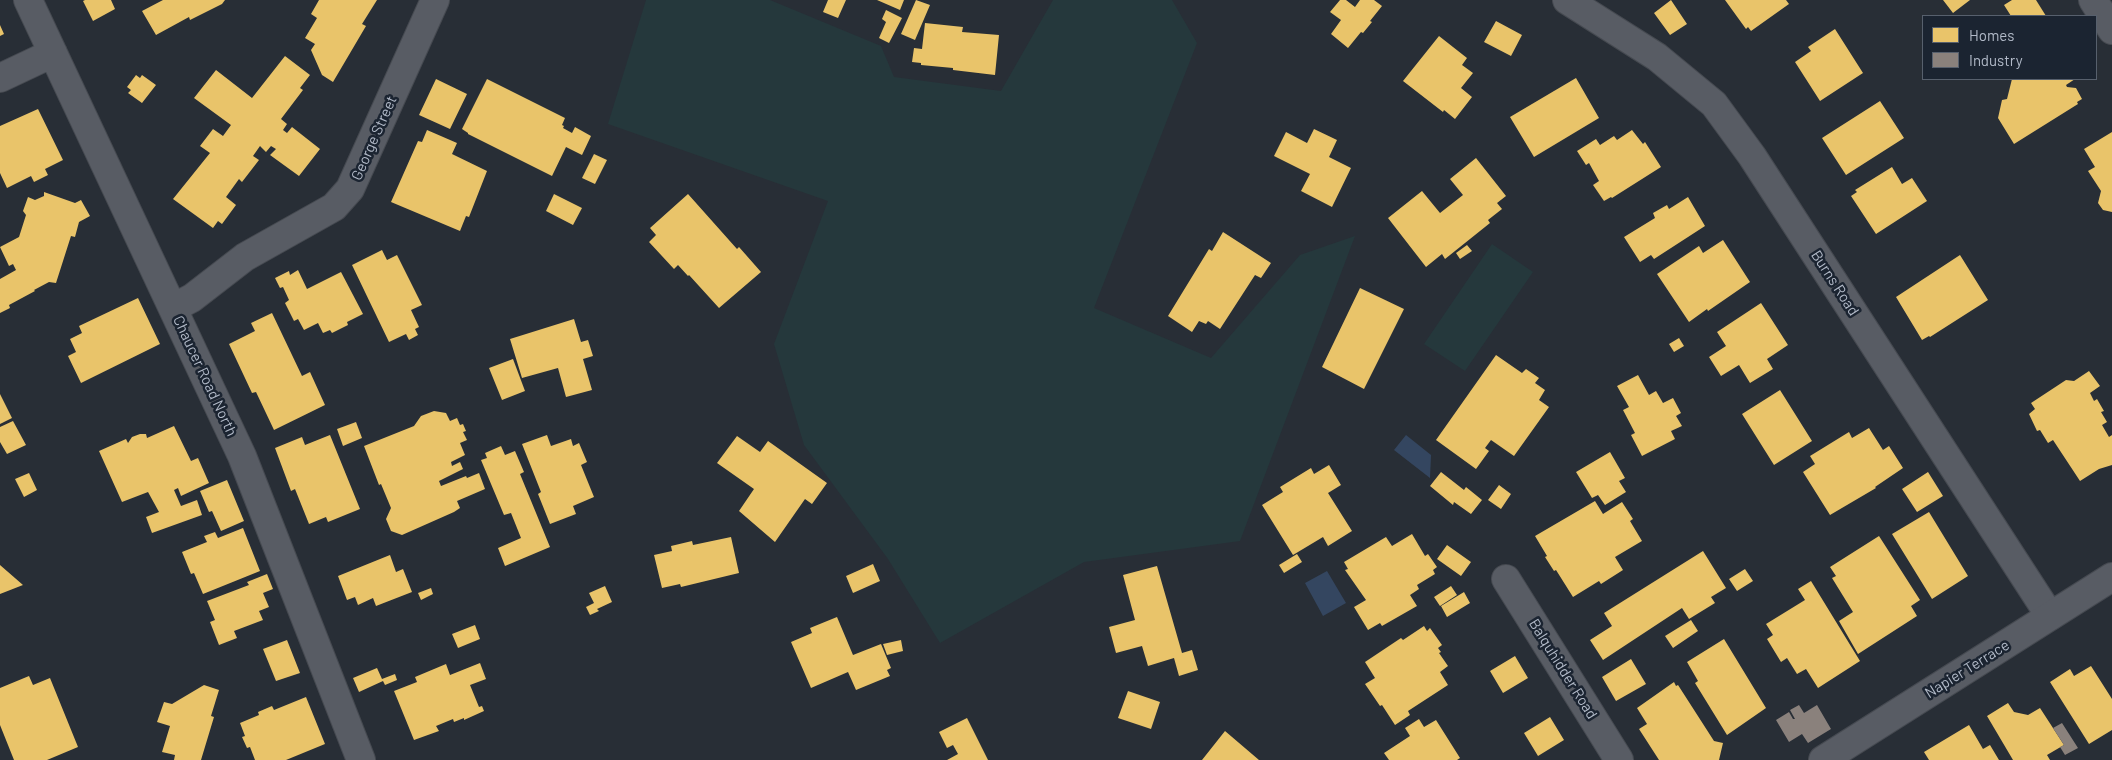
<!DOCTYPE html>
<style>
body{margin:0}
#map{position:relative;width:2112px;height:760px;overflow:hidden;background:#282e36;font-family:Barlow,sans-serif}
canvas{display:block}
.legend{position:absolute;left:1922px;top:15px;width:175px;height:65px;box-sizing:border-box;background:#1b2431;border:1px solid #57606d;margin:0;padding:6px 9px;list-style:none;font-size:15px;color:#b2bac8}
.legend li{display:flex;align-items:center;gap:10px;height:25px}
.legend b{width:25px;border:1px solid #57606d}
</style>
<div id="map">
<canvas width="2112" height="760"></canvas>
<ul class="legend">
<li><b style="height:14px;background:#e9c46a"></b>Homes</li>
<li><b style="height:14px;background:#8a817c"></b>Industry</li>
</ul>
</div>
<script>
const c = document.querySelector('canvas').getContext('2d');
c.lineJoin = 'round';
function paint(path, color) {
  c.fillStyle = color;
  c.fill(path, 'evenodd');
}
function poly(rows) {
  const path = new Path2D();
  for (const r of rows) {
    path.moveTo(r[0], r[1]);
    for (let i = 2; i < r.length; i += 2) path.lineTo(r[i], r[i + 1]);
  }
  return path;
}
function strokePath(path, color, width, dash) {
  c.strokeStyle = color;
  c.lineWidth = width;
  c.lineCap = dash ? 'butt' : 'round';
  c.setLineDash(dash || []);
  c.stroke(path);
}
function drawText(font, color, halo, rows, align = 'center') {
  c.font = font + ' Barlow,sans-serif';
  c.lineWidth = 5;
  c.setLineDash([]);
  c.textBaseline = 'middle';
  c.strokeStyle = halo;
  c.fillStyle = color;
  for (const [text, x, y, turn = 0] of rows) {
    c.save();
    c.translate(x, y);
    c.rotate((+turn || 0) * Math.PI / 180);
    c.textAlign = isNaN(turn) ? turn : align;
    if (halo) c.strokeText(text, 0, 0);
    c.fillText(text, 0, 0);
    c.restore();
  }
}
paint(poly([
 [646,0,770,0,881,46,894,77,1001,91,1053,0,1172,0,1197,43,1094,308,1211,358,1300,255,1355,236,1240,541,1084,562,940,643,888,559,804,445,774,344,828,201,608,124],
 [1492,244,1533,272,1465,371,1424,344]
]), '#25383c');
paint(poly([
 [1406,435,1431,455,1430,478,1394,450],
 [1327,571,1346,603,1323,616,1305,583]
]), '#344660');
paint(poly([
 [85,0,111,0,115,9,93,21,83,1],
 [163,0,225,0,222,4,190,20,189,17,156,35,142,11],
 [319,0,377,0,362,24,366,26,333,82,322,75,311,50,315,44,305,38,317,18,311,14],
 [828,0,846,0,838,18,823,12],
 [877,0,904,0,900,10],
 [916,0,930,5,915,40,901,34],
 [1340,0,1346,0,1355,7,1360,0,1374,0,1382,6,1370,21,1372,22,1363,33,1361,32,1348,48,1331,34,1341,20,1330,12],
 [1671,0,1687,24,1670,35,1654,13],
 [1725,0,1786,0,1789,4,1751,31,1748,27,1746,29],
 [1943,0,1970,0,1953,13],
 [2012,0,2036,0,2046,16,2011,16,2004,5],
 [886,10,902,18,889,43,879,38,886,22,882,19],
 [1496,21,1522,35,1511,56,1484,42],
 [925,23,963,27,962,32,999,35,995,75,953,70,953,68,921,65,921,63,912,62,914,48,922,49],
 [0,25,4,34,0,36],
 [1835,29,1863,73,1820,101,1795,62,1811,51,1808,47],
 [1439,36,1467,58,1462,65,1473,73,1461,88,1472,97,1455,119,1444,110,1443,112,1403,81],
 [285,56,310,75,300,88,303,90,281,119,287,124,283,130,287,133,292,127,320,149,299,176,270,155,276,149,271,146,266,152,260,146,253,156,259,160,242,182,239,179,226,197,236,205,222,224,218,221,213,228,173,199,210,153,200,146,213,129,223,136,231,125,194,98,216,70,252,98],
 [136,75,140,78,142,75,156,85,142,103,128,93,131,90,127,87],
 [1576,78,1599,118,1534,157,1510,117],
 [436,79,467,94,450,129,419,115],
 [487,79,565,118,562,125,564,126,563,128,572,133,575,127,591,136,582,155,566,147,552,176,468,134,468,133,462,129],
 [2012,79,2075,79,2066,85,2067,87,2076,88,2082,99,2077,102,2078,104,2014,144,1998,118,2002,100,2007,99],
 [1880,101,1904,138,1846,175,1822,138],
 [38,109,63,160,45,169,48,175,34,182,31,176,7,188,0,173,0,126],
 [1314,129,1337,140,1329,157,1351,168,1332,207,1301,191,1310,174,1274,156,1286,132,1307,143],
 [427,130,457,143,452,154,487,171,469,217,466,216,460,231,391,202,418,141,422,142],
 [1632,130,1643,144,1645,142,1661,167,1612,198,1611,197,1604,201,1593,185,1599,181,1589,163,1586,165,1577,151,1596,139,1600,145,1614,136,1617,140],
 [2112,132,2112,212,2103,210,2098,203,2101,191,2088,171,2095,167,2084,149],
 [594,154,607,160,595,184,582,178],
 [1476,158,1506,196,1497,203,1502,209,1488,220,1490,223,1445,259,1442,254,1426,267,1388,218,1422,191,1440,213,1463,195,1450,179],
 [1892,167,1902,184,1912,178,1927,201,1876,234,1851,196,1857,192,1855,190],
 [44,192,75,203,81,200,90,216,79,222,75,237,71,236,56,283,49,282,34,290,35,291,9,305,10,308,0,313,0,279,16,270,13,264,9,266,0,247,19,237,26,215,23,211,28,197,35,200,44,196],
 [554,194,582,208,573,225,546,211],
 [688,194,737,249,739,247,761,272,719,308,689,275,688,276,678,265,674,269,649,242,656,235,650,228],
 [1688,197,1705,226,1654,259,1651,255,1640,262,1624,237,1655,218,1653,213,1667,205,1669,209],
 [1223,232,1271,263,1261,278,1255,275,1220,329,1208,321,1206,324,1199,321,1192,332,1168,316,1209,249,1212,251],
 [1723,240,1750,282,1708,311,1707,309,1689,322,1657,274,1699,246,1703,253],
 [1467,245,1472,251,1460,259,1456,253],
 [382,250,387,260,397,255,422,305,411,310,419,327,415,329,418,335,409,340,406,334,389,342,352,265],
 [1960,255,1988,300,1930,337,1929,336,1922,340,1896,297],
 [298,270,307,289,341,272,363,314,347,322,348,325,332,333,330,330,323,333,318,323,304,330,298,319,294,321,285,303,289,300,283,287,280,288,275,278,289,271,290,275],
 [1360,288,1404,309,1364,389,1322,367],
 [138,298,160,344,81,383,68,356,76,352,70,339,82,333,79,326],
 [1761,303,1788,345,1767,359,1773,369,1750,383,1739,365,1721,376,1709,357,1726,346,1717,332],
 [272,313,302,376,310,372,325,405,274,430,256,392,252,393,229,344,255,331,251,323],
 [574,319,581,342,588,340,593,356,583,359,592,390,566,397,558,368,522,378,510,339],
 [1679,338,1684,346,1674,352,1669,344],
 [1496,355,1522,373,1526,369,1539,378,1535,383,1545,390,1539,400,1549,407,1514,456,1491,440,1485,448,1489,451,1476,469,1436,440],
 [513,359,525,391,502,400,489,368],
 [2089,371,2100,386,2090,393,2094,401,2097,399,2104,411,2101,412,2107,422,2102,425,2109,437,2112,435,2112,465,2099,469,2080,481,2053,440,2048,443,2040,430,2037,431,2029,414,2035,409,2031,403,2066,380,2074,381],
 [1638,375,1649,395,1656,391,1663,403,1673,398,1681,413,1676,416,1682,426,1671,431,1675,439,1642,456,1631,435,1635,433,1623,410,1629,407,1617,386],
 [1780,390,1812,441,1774,465,1742,414],
 [0,394,12,418,0,424],
 [434,411,446,413,450,421,457,418,460,425,463,424,466,431,463,432,467,440,460,443,465,455,451,462,452,466,460,462,463,469,439,481,441,486,466,476,467,478,479,473,485,489,457,501,460,508,454,512,402,535,391,531,386,519,391,508,381,484,379,485,364,446,414,426,421,416],
 [13,421,26,445,7,454,0,442,0,427],
 [356,422,362,438,343,446,337,429],
 [174,426,191,461,198,458,209,483,181,496,178,488,174,490,181,506,197,500,202,515,152,533,146,517,159,512,148,492,122,502,99,451,126,439,128,443,132,437,140,434,146,434,147,438],
 [1869,428,1883,450,1889,446,1903,468,1875,487,1876,488,1830,515,1803,472,1815,464,1810,456,1849,432,1852,438],
 [330,435,360,509,328,522,326,517,309,524,295,489,291,491,275,448,302,437,305,445],
 [547,435,551,446,571,439,573,446,579,443,587,462,581,465,594,497,573,506,576,514,550,524,538,494,541,492,522,444],
 [737,436,760,452,768,441,827,483,812,504,805,499,775,542,739,511,754,489,717,463],
 [501,446,505,455,515,451,524,472,520,474,550,547,505,566,498,548,521,538,511,513,504,515,481,460,487,458,485,453],
 [1610,452,1625,478,1619,481,1626,492,1605,505,1598,495,1592,498,1576,472],
 [1329,465,1341,485,1328,493,1352,531,1328,546,1323,537,1293,555,1262,505,1283,492,1280,487,1311,468,1314,474],
 [1441,472,1464,490,1466,487,1482,500,1471,514,1454,502,1453,505,1430,486],
 [1928,472,1943,496,1917,512,1902,489],
 [29,473,37,490,24,497,15,479],
 [227,480,244,521,221,531,212,511,209,512,200,491],
 [1499,485,1511,494,1501,509,1488,500],
 [1595,501,1603,514,1622,502,1633,519,1630,521,1642,541,1615,557,1623,570,1601,584,1599,581,1573,597,1556,570,1554,571,1545,557,1547,556,1535,536],
 [1929,512,1968,576,1932,599,1892,534],
 [243,528,260,571,203,594,194,573,191,574,182,552,207,542,204,536,215,532,218,538],
 [1412,534,1425,556,1428,554,1437,567,1433,570,1435,574,1417,585,1419,589,1410,595,1417,606,1382,626,1380,623,1368,630,1354,607,1366,600,1345,570,1348,569,1344,562,1386,537,1392,546],
 [1879,536,1920,600,1911,606,1917,616,1858,654,1839,621,1853,612,1832,578,1836,576,1830,567],
 [731,537,739,573,681,587,680,584,662,588,654,555,672,551,671,546,692,541,693,545],
 [1447,545,1471,562,1461,576,1437,559],
 [1703,551,1726,588,1711,597,1715,603,1689,619,1682,608,1603,660,1590,640,1612,626,1604,613],
 [1297,554,1302,562,1284,573,1279,565],
 [390,555,396,572,403,569,412,592,376,606,373,598,358,605,355,597,347,600,338,576],
 [873,564,880,581,853,593,846,576],
 [0,565,23,585,0,594],
 [1157,566,1182,653,1192,650,1198,670,1179,676,1174,658,1148,666,1142,646,1116,653,1109,627,1135,620,1123,575],
 [1745,569,1753,581,1737,591,1729,579],
 [267,574,273,589,263,593,269,607,259,611,263,620,234,631,237,638,219,645,210,622,215,620,207,601,249,585,247,582],
 [1811,581,1860,661,1818,688,1806,669,1797,674,1787,658,1781,662,1767,639,1773,635,1766,624,1805,600,1798,589],
 [605,586,612,602,597,609,599,611,590,615,586,607,594,603,589,593],
 [1451,586,1457,595,1440,606,1434,597],
 [431,588,433,594,421,600,418,593],
 [1464,592,1470,603,1447,617,1441,606],
 [837,617,853,655,881,644,891,668,887,670,890,676,856,690,848,672,811,688,791,642,812,633,810,628],
 [1691,620,1698,631,1673,648,1665,636],
 [475,625,480,639,458,648,452,634],
 [1424,626,1427,631,1430,628,1442,645,1438,648,1441,652,1439,653,1448,666,1440,672,1448,685,1408,711,1410,715,1395,725,1382,705,1380,706,1365,684,1375,678,1365,662,1401,638,1403,640],
 [1724,639,1766,708,1727,735,1695,683,1698,681,1687,662],
 [287,640,300,673,276,681,263,649],
 [901,640,903,651,887,655,883,644],
 [1515,656,1528,678,1503,693,1490,671],
 [1631,659,1646,684,1616,701,1602,677],
 [480,663,486,679,470,685,479,707,482,706,484,711,464,720,464,718,454,722,453,719,436,726,439,731,414,740,394,691,417,682,415,677,446,664,450,675],
 [2091,666,2112,699,2112,730,2089,744,2050,682,2070,669,2074,676],
 [377,668,382,679,395,674,397,680,385,685,383,681,359,692,353,678],
 [29,676,33,685,50,678,78,747,47,760,14,760,0,725,0,688],
 [1674,682,1676,686,1678,685,1714,741,1723,743,1719,760,1659,760,1639,729,1647,724,1637,708],
 [204,685,219,690,211,716,214,717,201,760,174,760,175,755,162,752,170,726,157,722,164,702,172,704],
 [1128,691,1160,702,1151,729,1118,718],
 [306,697,325,744,286,760,255,760,250,747,247,748,242,737,245,736,240,723,259,715,258,712,272,706,274,710],
 [2008,703,2014,712,2028,715,2040,708,2064,745,2047,755,2050,760,2013,760,1987,716],
 [1550,717,1564,740,1538,756,1524,733],
 [967,718,988,760,947,760,958,754,953,745,947,748,939,732],
 [1419,719,1424,727,1436,720,1460,758,1457,760,1389,760,1384,753,1410,736,1405,728],
 [1969,725,1983,749,1990,745,1999,760,1929,760,1924,752],
 [1225,731,1259,760,1202,760]
]), '#e9c46a');
paint(poly([
 [1799,705,1804,713,1817,705,1831,729,1808,743,1802,734,1789,742,1776,720,1789,712,1793,719,1795,719,1790,710],
 [2062,723,2078,748,2065,755,2060,747,2064,745,2053,728]
]), '#8a817c');
const minor = poly([
 [28,0,242,456,361,760],
 [1567,0,1657,57,1714,104,1752,156,2050,616],
 [2093,0,2112,30],
 [0,78,53,53],
 [173,308,192,298,245,257,334,207,350,189,435,0],
 [1506,579,1619,760]
]);
const tertiary = poly([
 [1823,760,2112,577]
]);
strokePath(minor, '#464a51', 30);
strokePath(tertiary, '#464a51', 30);
strokePath(minor, '#585c64', 28);
strokePath(tertiary, '#585c64', 28);
drawText('15px', '#b2bac8', '#1b2431', [
 ["George Street",374,138,-66],
 ["Burns Road",1835,283,57],
 ["Chaucer Road North",205,376,65],
 ["Balquhidder Road",1563,669,58],
 ["Napier Terrace",1967,669,-32]
]);
</script>
